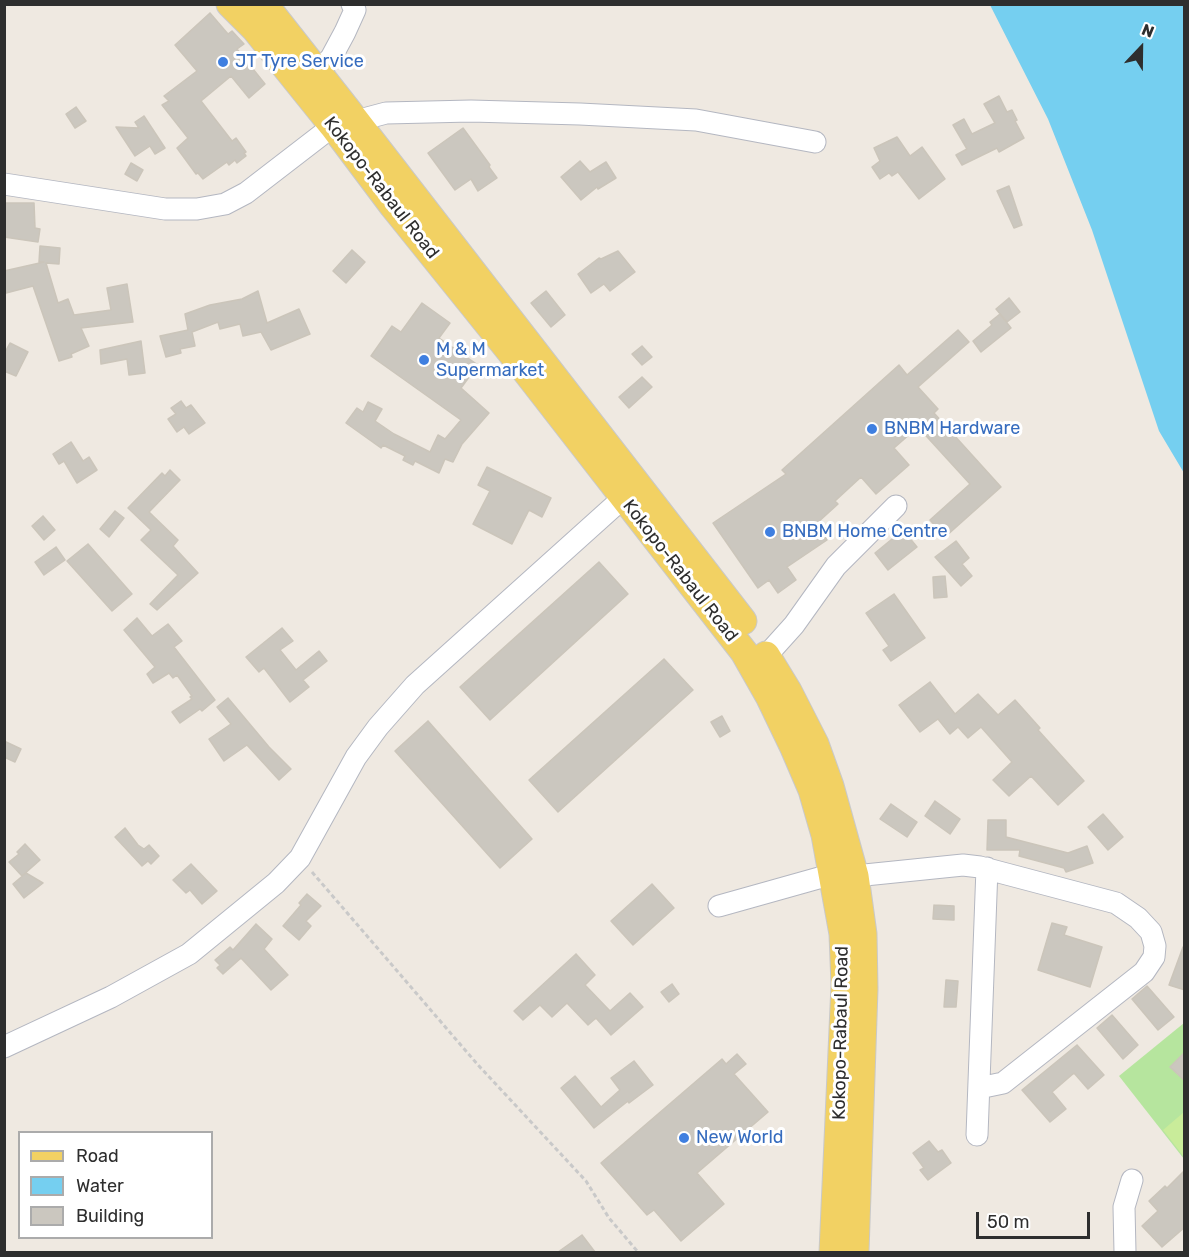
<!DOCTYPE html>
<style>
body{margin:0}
#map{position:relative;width:1189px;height:1257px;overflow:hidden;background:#efe9e1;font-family:Rubik,sans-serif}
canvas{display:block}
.frame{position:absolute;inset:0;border:6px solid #2e2e2e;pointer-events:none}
.legend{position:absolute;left:18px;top:1131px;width:195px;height:108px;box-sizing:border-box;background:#fff;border:2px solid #ababab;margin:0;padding:8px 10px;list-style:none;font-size:18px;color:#2e2e2e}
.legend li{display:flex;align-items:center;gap:12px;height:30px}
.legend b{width:30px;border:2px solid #ababab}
.north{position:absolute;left:1111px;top:18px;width:60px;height:60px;-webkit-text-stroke:4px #fff;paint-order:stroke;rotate:22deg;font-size:16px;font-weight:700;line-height:24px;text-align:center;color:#2e2e2e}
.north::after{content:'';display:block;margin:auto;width:21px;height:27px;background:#2e2e2e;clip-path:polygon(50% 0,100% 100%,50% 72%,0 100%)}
.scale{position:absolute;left:976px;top:1212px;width:114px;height:27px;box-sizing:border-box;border:3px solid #2e2e2e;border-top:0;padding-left:8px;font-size:18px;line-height:21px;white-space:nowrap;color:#2e2e2e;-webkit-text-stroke:4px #fff;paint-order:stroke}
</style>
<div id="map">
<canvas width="1189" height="1257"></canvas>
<div class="frame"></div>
<ul class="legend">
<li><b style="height:8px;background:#f2d163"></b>Road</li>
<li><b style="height:16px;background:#75cff0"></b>Water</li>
<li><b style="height:16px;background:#cbc7bf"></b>Building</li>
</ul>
<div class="north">N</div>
<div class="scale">50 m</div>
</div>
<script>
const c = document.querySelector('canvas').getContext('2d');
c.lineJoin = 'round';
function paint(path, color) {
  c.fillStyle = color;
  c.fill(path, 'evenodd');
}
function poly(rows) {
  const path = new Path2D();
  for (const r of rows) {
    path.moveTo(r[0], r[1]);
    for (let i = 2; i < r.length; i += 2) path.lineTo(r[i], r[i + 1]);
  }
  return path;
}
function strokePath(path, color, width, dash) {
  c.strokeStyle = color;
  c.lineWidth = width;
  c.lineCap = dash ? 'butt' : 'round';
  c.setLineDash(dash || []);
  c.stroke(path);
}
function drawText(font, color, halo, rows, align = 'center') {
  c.font = font + ' Rubik,sans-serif';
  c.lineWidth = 6;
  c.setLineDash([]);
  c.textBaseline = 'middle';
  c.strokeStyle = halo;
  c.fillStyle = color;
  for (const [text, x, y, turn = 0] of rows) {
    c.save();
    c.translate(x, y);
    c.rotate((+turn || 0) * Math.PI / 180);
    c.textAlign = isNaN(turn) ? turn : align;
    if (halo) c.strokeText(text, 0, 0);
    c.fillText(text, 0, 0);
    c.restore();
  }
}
paint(poly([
 [1184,1023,1184,1159,1119,1076]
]), '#b6e59e');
paint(poly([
 [1184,1112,1184,1157,1163,1130]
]), '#c9ec9a');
paint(poly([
 [990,5,1184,5,1184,473,1159,431,1092,230,1048,119]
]), '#75cff0');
const building = poly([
 [210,13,228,34,232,31,244,44,237,49,265,84,249,98,231,76,201,101,232,141,236,138,246,152,244,153,246,156,237,163,235,160,229,165,227,162,203,179,198,173,196,174,177,148,188,138,162,105,169,101,164,96,197,71,175,45,210,13],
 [999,96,1007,112,1012,110,1017,120,1015,121,1024,138,999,152,997,148,962,165,956,155,967,149,953,125,964,119,972,134,995,123,984,104,999,96],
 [76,107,86,121,75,128,66,114,76,107],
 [144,116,165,148,155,154,150,146,135,156,116,127,139,128,135,122,144,116],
 [463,128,490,165,489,167,497,178,478,191,471,179,455,190,428,153,463,128],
 [897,137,910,156,922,147,945,179,919,199,898,172,892,176,889,173,880,179,872,167,880,161,874,148,897,137],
 [580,161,590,172,606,162,616,178,598,189,597,187,581,200,561,177,580,161],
 [131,163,143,170,137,181,125,174,131,163],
 [1009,186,1022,225,1014,228,997,191,1009,186],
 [4,203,34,203,35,228,40,229,38,242,4,237,4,203],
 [40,246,60,248,59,264,46,263,58,303,68,299,74,315,111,310,107,288,127,284,133,322,81,328,89,346,71,354,72,357,59,361,33,286,6,293,4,286,4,271,44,262,39,262,40,246],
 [352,250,365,262,346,283,333,271,352,250],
 [618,251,635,272,610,291,604,284,591,293,578,274,599,258,601,259,618,251],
 [258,291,267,323,299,309,310,334,271,350,261,332,243,336,240,324,220,329,218,322,192,332,195,346,180,349,181,353,166,357,160,336,188,330,185,314,210,305,242,299,258,291],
 [546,291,565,315,551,327,531,303,546,291],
 [1009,298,1020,312,1007,322,996,309,1009,298],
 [422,303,450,323,439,338,478,365,461,388,489,413,462,444,453,462,445,459,439,473,415,461,413,465,403,460,405,456,383,445,381,448,346,423,357,408,363,412,368,402,382,409,375,421,394,434,430,452,438,435,445,439,461,420,371,356,392,326,401,332,422,303],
 [1000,314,1011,328,981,352,973,341,992,325,990,322,1000,314],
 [958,330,969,342,918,387,938,409,934,413,1001,487,945,537,930,520,970,484,918,427,894,448,909,465,876,494,861,477,835,501,838,504,816,524,827,540,787,567,796,580,778,593,769,580,758,588,713,523,786,474,782,470,899,365,907,375,958,330],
 [141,341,145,373,129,375,127,359,101,364,100,350,141,341],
 [10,343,28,352,16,376,4,371,4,354,10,343],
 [642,346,652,357,642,365,632,354,642,346],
 [642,377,652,387,629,408,619,397,642,377],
 [181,401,186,408,191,405,205,423,189,434,184,427,177,432,168,419,176,414,171,408,181,401],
 [71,442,83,461,89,457,97,470,77,483,64,461,59,464,53,454,71,442],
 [487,467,551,498,542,517,529,510,512,544,473,524,490,491,478,485,487,467],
 [170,470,180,480,149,512,178,540,173,546,198,573,157,610,150,604,178,575,141,540,151,530,128,508,162,473,165,476,170,470],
 [115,511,124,518,109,537,100,529,115,511],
 [43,516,55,530,44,540,32,526,43,516],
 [903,530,917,547,888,570,875,553,903,530],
 [956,541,969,558,962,564,972,576,961,586,935,557,956,541],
 [88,544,132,594,112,611,67,561,88,544],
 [56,547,65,560,44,575,35,562,56,547],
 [599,562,628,594,490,720,460,687,599,562],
 [945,576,947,597,934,598,933,577,945,576],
 [894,594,925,638,891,661,883,650,889,646,866,613,894,594],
 [137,618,152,636,168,624,182,641,174,647,215,700,202,711,200,709,180,723,172,712,192,699,190,697,192,696,177,675,173,678,169,673,153,683,147,674,155,667,124,630,137,618],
 [282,628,293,641,280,650,296,670,319,651,327,661,303,680,309,687,290,702,264,668,259,672,246,657,282,628],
 [664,659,693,690,558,812,529,780,664,659],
 [930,682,955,714,978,694,998,715,1015,700,1040,728,1038,730,1084,781,1058,805,1031,776,1009,796,993,780,1012,762,981,727,968,738,958,727,950,734,938,719,920,732,899,705,930,682],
 [228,698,269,747,291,769,279,780,247,745,224,761,209,739,231,724,217,707,228,698],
 [722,716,730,731,720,737,711,722,722,716],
 [428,721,532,839,500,868,395,751,428,721],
 [4,741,21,749,15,762,4,757,4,741],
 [935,801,960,819,950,834,925,816,935,801],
 [891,804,917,822,907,837,880,819,891,804],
 [1103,814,1123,837,1108,850,1088,827,1103,814],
 [988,820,1006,820,1006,837,1068,853,1087,846,1093,863,1066,872,1064,868,1019,856,1020,850,987,850,988,820],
 [125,828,138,845,144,849,149,845,159,856,151,864,148,861,142,866,115,837,125,828],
 [25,844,40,860,22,876,9,862,19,854,17,852,25,844],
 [191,864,217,891,202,904,190,890,186,893,173,880,191,864],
 [26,873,43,883,24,898,13,884,26,873],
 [652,884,674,908,633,945,611,921,652,884],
 [307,894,321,906,306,921,311,926,299,940,283,926,301,905,299,903,307,894],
 [934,905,954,906,954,920,933,919,934,905],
 [1052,923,1067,927,1064,935,1102,947,1090,987,1038,970,1052,923],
 [256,924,272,939,264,949,288,975,271,990,241,958,223,974,217,968,220,965,215,960,230,947,233,950,256,924],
 [1183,947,1185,947,1185,990,1169,985,1183,947],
 [576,954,595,975,585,985,610,1011,630,993,643,1007,611,1035,596,1018,588,1025,567,1003,552,1017,540,1005,523,1020,514,1011,576,954],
 [946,980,958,981,956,1007,944,1007,946,980],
 [672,984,679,994,669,1002,661,992,672,984],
 [1147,986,1174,1017,1158,1030,1132,999,1147,986],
 [1112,1015,1138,1045,1123,1059,1097,1028,1112,1015],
 [1077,1045,1104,1075,1088,1089,1074,1073,1052,1092,1066,1109,1050,1122,1022,1090,1077,1045],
 [1185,1052,1185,1081,1170,1067,1185,1052],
 [737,1054,746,1064,734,1074,768,1112,697,1173,724,1204,681,1241,654,1210,647,1215,601,1163,722,1059,726,1064,737,1054],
 [634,1061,653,1085,629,1103,628,1101,594,1128,561,1088,575,1076,601,1107,620,1090,611,1078,634,1061],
 [929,1141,938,1152,942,1150,951,1163,928,1180,920,1170,924,1168,913,1153,929,1141],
 [1185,1170,1185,1227,1162,1247,1142,1226,1158,1211,1149,1201,1165,1186,1167,1188,1185,1170],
 [582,1235,595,1252,558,1252,582,1235]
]);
paint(building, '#cbc7bf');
strokePath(building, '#cbc5ba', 1.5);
const minor = poly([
 [317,72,331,58,345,32,355,10,352,4],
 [356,121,386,113,471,111,580,114,696,120,815,142],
 [4,184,165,209,197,209,225,204,246,193,333,126],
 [767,655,794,625,836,566,896,506],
 [855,876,963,865,980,867,1116,903,1138,918,1151,932,1155,946,1154,957,1144,972,1003,1083,979,1088],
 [719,906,833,874],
 [4,1047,111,997,189,954,276,883,300,858,356,757,378,727,415,685,623,498],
 [977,1135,987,868],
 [1125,1252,1124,1207,1132,1180]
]);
const major = poly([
 [230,4,255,29,333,126,393,206,517,360,744,652,769,696,794,748,812,790,825,835,843,934,845,985,833,1252],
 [262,4,272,14,349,112,743,621],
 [766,655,788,691,815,744,830,786,855,876,863,934,864,989,855,1252]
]);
strokePath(minor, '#b4b7c1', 23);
strokePath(major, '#c9c9c9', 29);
strokePath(poly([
 [312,872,478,1065,586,1181,609,1218,638,1252]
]), '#c9c9c9', 3, [4.5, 3]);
strokePath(minor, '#fff', 21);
strokePath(major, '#f2d163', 27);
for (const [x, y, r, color] of [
 [223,62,6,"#3f7fe0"],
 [424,360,6,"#3f7fe0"],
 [872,429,6,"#3f7fe0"],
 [770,532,6,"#3f7fe0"],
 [684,1138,6,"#3f7fe0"]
]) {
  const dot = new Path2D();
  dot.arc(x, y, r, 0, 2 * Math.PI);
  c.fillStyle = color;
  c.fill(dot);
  strokePath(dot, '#fff', 2);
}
drawText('18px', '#366cbe', '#fff', [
 ["JT Tyre Service",235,62],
 ["M & M",436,350],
 ["Supermarket",436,371],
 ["BNBM Hardware",884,429],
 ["BNBM Home Centre",782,532],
 ["New World",696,1138]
], 'left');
drawText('18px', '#2e2e2e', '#fff', [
 ["Kokopo-Rabaul Road",381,188,52],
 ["Kokopo-Rabaul Road",680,571,52],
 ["Kokopo-Rabaul Road",841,1033,-89]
]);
</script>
